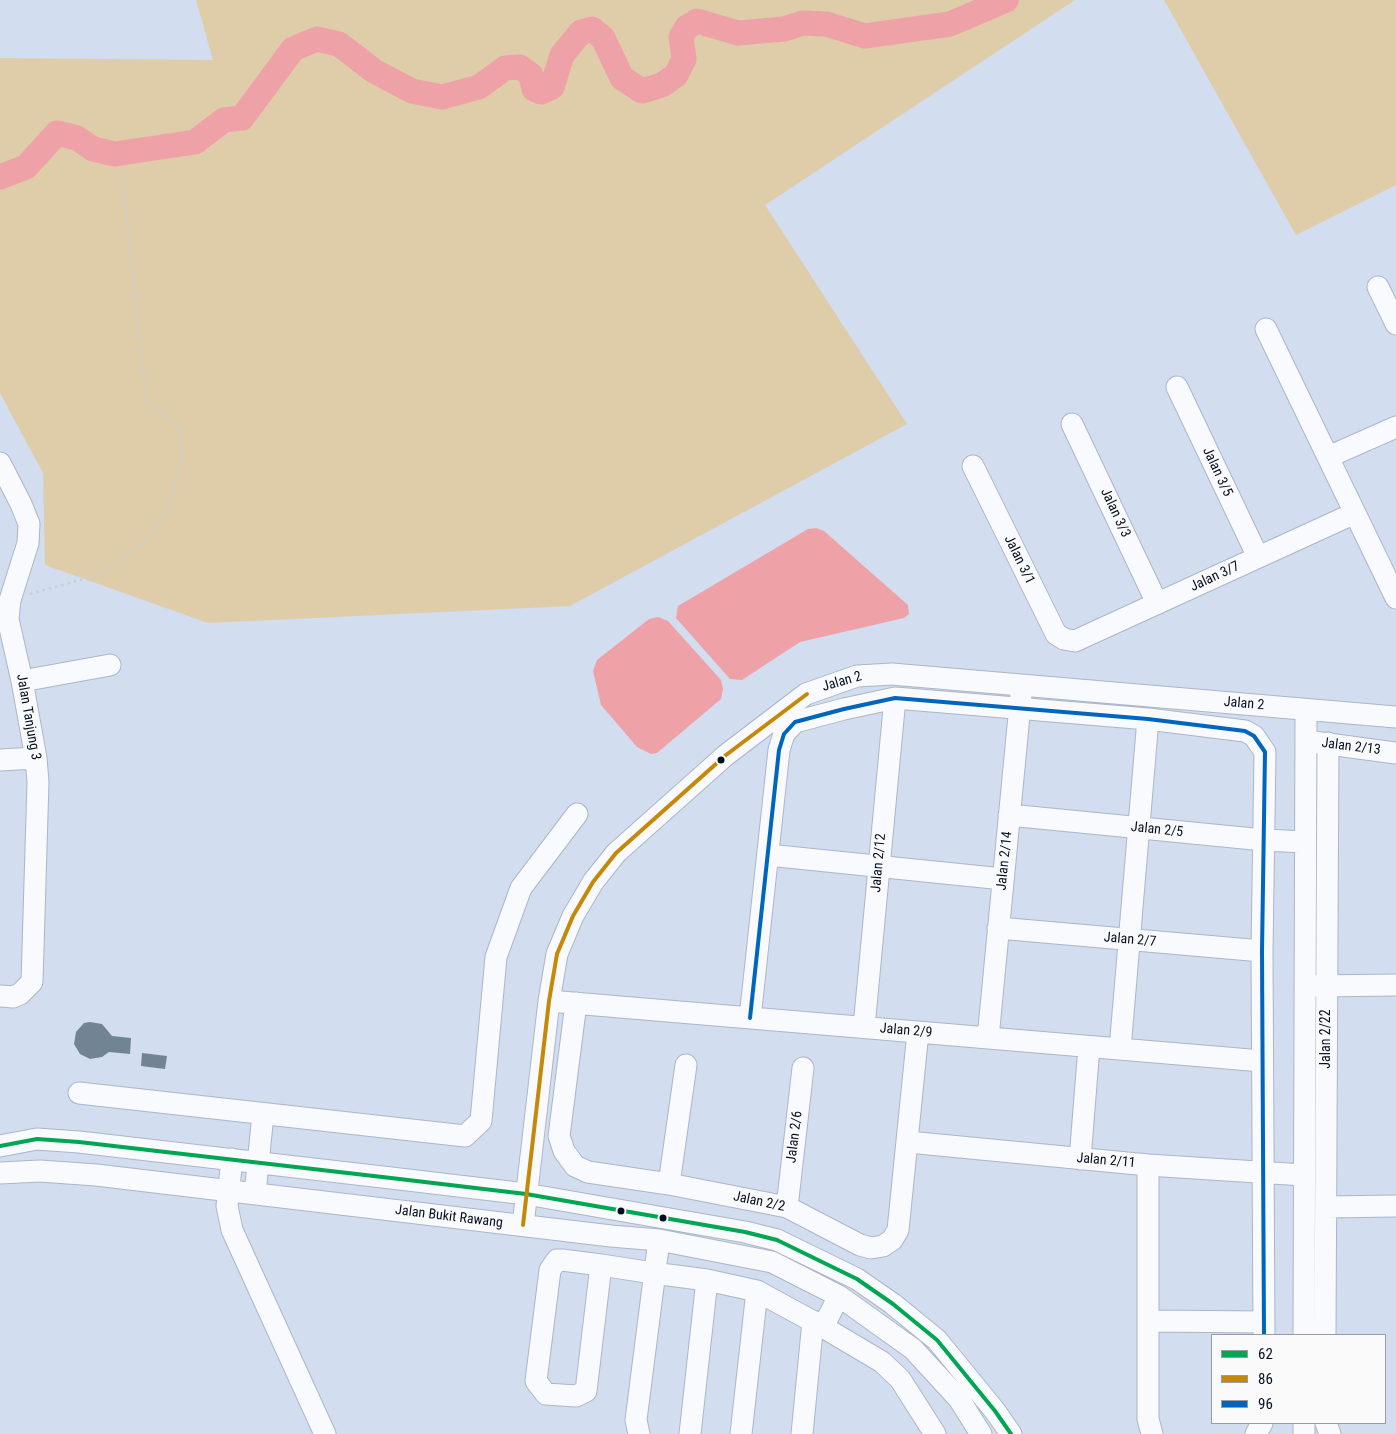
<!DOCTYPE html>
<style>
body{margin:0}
#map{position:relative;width:1396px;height:1434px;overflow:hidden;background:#d2ddef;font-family:"Roboto Condensed",sans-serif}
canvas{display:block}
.legend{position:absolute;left:1211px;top:1334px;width:175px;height:90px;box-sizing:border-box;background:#fafafa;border:1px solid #989ca3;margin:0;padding:6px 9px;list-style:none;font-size:15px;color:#040e21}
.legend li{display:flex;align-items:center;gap:10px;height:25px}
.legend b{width:25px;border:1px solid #989ca3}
</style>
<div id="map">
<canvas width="1396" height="1434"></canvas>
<ul class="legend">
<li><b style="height:6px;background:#00a651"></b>62</li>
<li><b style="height:6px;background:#c68807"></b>86</li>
<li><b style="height:6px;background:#0065bd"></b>96</li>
</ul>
</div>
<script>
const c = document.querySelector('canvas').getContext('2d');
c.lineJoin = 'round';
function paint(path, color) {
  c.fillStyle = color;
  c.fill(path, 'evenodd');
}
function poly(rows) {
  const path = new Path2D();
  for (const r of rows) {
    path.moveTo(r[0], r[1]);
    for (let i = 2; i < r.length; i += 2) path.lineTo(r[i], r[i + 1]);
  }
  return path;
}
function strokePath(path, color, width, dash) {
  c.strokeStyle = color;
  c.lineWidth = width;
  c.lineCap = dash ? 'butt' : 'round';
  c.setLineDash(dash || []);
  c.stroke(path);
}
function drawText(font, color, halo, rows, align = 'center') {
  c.font = font + ' "Roboto Condensed",sans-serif';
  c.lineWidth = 5;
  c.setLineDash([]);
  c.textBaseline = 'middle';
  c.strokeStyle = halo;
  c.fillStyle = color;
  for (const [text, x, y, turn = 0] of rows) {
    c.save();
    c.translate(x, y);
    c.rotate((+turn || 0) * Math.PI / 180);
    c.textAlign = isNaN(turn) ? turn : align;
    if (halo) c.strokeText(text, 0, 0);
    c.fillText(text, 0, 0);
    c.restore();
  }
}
paint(poly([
 [196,0,1075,0,765,205,907,424,570,606,208,623,45,565,43,473,0,393,0,58,213,60],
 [1164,0,1396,0,1396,185,1296,235]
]), '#dfcca9');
paint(poly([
 [816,528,824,531,908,605,909,614,904,618,800,642,742,680,730,679,676,618,678,606,808,529],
 [658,617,668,621,721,680,723,689,721,699,657,753,651,754,637,747,601,705,593,671,597,660,649,619]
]), '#eea2a8');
strokePath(poly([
 [0,177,26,167,57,133,77,138,93,149,115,154,195,142,224,120,242,118,293,49,317,39,339,44,374,71,412,91,442,97,479,87,505,68,520,67,531,75,534,89,541,92,552,87,562,55,581,32,592,29,603,38,622,78,642,91,662,85,676,75,684,59,681,37,687,27,697,21,738,33,784,29,803,23,826,24,865,36,950,24,1006,0]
]), '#eea2a8', 25);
paint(poly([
 [90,1022,102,1024,112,1036,131,1038,130,1054,109,1052,102,1057,90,1059,80,1054,74,1044,76,1032,84,1023],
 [142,1053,167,1056,165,1069,141,1066]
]), '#718493');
const minor = poly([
 [1378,287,1396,324],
 [1266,329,1396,598],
 [1177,387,1258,557],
 [1072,424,1157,603],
 [1328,457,1396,427],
 [0,463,21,504,29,524,28,543,10,600,8,619,22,681,36,758,38,782,32,982,20,994,13,997,0,996],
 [973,466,1056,634,1064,639,1075,641,1355,513],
 [22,681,110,665],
 [1314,742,1396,753],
 [0,760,36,758],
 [1009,815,1264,840,1305,842],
 [768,855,1003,879],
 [998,928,1262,951],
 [1314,986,1396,985],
 [549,1001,1262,1061],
 [576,1003,559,1136,564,1151,575,1166,588,1172,669,1184,787,1207,860,1245,871,1248,883,1246,892,1240,898,1230,918,1032],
 [750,1018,779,750,784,734,795,722,844,709,895,698,1148,719,1245,731,1254,736,1265,752,1262,951,1264,1335],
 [864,1027,895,698],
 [988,1038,1021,695],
 [1120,1049,1148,719],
 [79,1093,465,1136,481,1121,496,957,521,888,577,814],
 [908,1142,1148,1165,1304,1175],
 [0,1146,37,1139,79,1142,391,1178,526,1194,745,1232,777,1240,857,1279,893,1304,937,1340,995,1411,1011,1434],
 [232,1159,227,1206,232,1230,325,1434],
 [1080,1159,1089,1047],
 [1148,1165,1148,1419,1152,1434],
 [0,1173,40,1171,96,1175,611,1236,659,1240,772,1262,839,1296,913,1349,959,1399,981,1434],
 [669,1184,686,1065],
 [255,1194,263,1114],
 [787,1207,803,1068],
 [1326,1207,1396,1206],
 [523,1225,549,1001,557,954,573,916,593,882,616,853,726,755,806,694,857,676,892,674,1396,717],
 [601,1265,586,1391,576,1396,546,1394,536,1381,550,1270,557,1260,562,1260,601,1265,653,1273,707,1280,757,1291,823,1327],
 [839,1296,823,1327,882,1362,900,1379,935,1434],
 [1149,1321,1264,1322],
 [1304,1335,1306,710],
 [1325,1335,1328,743],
 [1326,1423,1330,1434],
 [639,1434,636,1420,659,1240],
 [690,1434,707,1280],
 [741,1434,757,1291],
 [802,1434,813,1321],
 [1256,1434,1262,1423],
 [1304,1434,1304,1423]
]);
strokePath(minor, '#abb6c8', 23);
strokePath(poly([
 [30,594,98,575,135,552,151,535,170,505,182,454,179,427,151,407,145,390,122,169]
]), '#caced3', 2.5, [2.5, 4]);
strokePath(minor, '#f8fafd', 21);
strokePath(poly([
 [0,1146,37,1139,79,1142,391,1178,526,1194,745,1232,777,1240,857,1279,893,1304,937,1340,995,1411,1011,1434]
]), '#00a651', 4);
strokePath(poly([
 [523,1225,549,1001,557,954,573,916,593,882,616,853,726,755,807,694]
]), '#c68807', 4);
strokePath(poly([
 [750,1018,779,750,784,734,795,722,844,709,895,698,1148,719,1245,731,1254,736,1265,752,1262,951,1264,1335]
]), '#0065bd', 4);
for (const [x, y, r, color] of [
 [721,760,4.5,"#040e21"],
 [621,1211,4.5,"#040e21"],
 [663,1218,4.5,"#040e21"]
]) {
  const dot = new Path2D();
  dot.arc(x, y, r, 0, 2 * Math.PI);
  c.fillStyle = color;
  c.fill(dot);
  strokePath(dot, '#fafafa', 2);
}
drawText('14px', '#040e21', '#fafafa', [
 ["Jalan 3/5",1217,472,65],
 ["Jalan 3/3",1115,513,65],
 ["Jalan 3/1",1019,560,64],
 ["Jalan 3/7",1215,577,-25],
 ["Jalan 2",842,682,-16],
 ["Jalan 2",1244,704,5],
 ["Jalan Tanjung 3",28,717,80],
 ["Jalan 2/13",1351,747,7],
 ["Jalan 2/5",1157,830,6],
 ["Jalan 2/14",1005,861,-84],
 ["Jalan 2/12",879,863,-85],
 ["Jalan 2/7",1130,940,5],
 ["Jalan 2/9",906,1031,5],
 ["Jalan 2/22",1326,1039,-90],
 ["Jalan 2/6",795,1137,-83],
 ["Jalan 2/11",1106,1161,5],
 ["Jalan 2/2",759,1202,12],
 ["Jalan Bukit Rawang",449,1217,7]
]);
</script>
